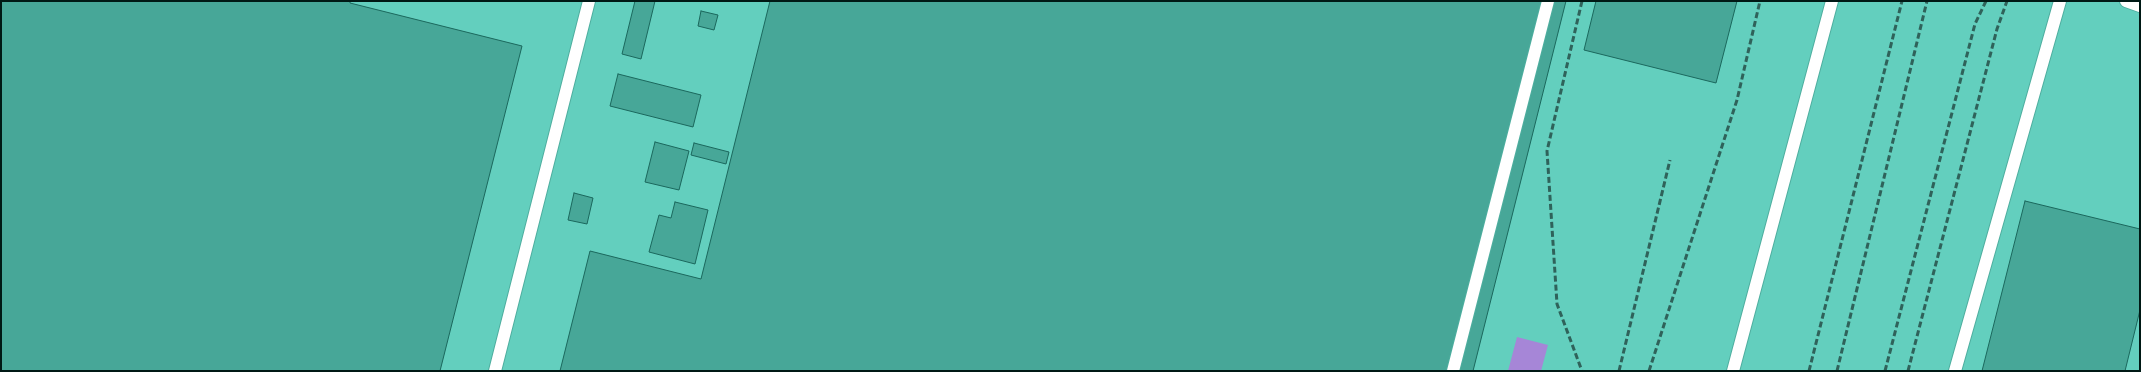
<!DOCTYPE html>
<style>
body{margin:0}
#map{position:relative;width:2141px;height:372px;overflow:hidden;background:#7cdaca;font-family:"Space Grotesk",sans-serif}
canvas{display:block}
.frame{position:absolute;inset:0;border:2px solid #001915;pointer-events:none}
</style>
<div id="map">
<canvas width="2141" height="372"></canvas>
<div class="frame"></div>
</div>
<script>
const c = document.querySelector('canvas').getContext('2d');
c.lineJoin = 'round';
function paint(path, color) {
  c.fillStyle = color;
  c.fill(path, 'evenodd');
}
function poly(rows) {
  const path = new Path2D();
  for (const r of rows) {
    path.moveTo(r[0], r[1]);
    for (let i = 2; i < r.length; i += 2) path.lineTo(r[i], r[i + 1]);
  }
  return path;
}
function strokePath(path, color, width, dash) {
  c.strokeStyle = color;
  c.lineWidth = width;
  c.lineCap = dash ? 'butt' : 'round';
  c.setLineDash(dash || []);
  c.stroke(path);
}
paint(poly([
 [1,1,2140,1,2140,371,1,371]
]), '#63cfbe');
paint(poly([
 [1517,337,1548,345,1541,371,1508,371]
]), '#a686d7');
const building = poly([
 [1,1,350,1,350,3,522,46,440,371,1,371,1,1],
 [635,1,655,1,641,59,622,54,635,1],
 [770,1,1566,1,1473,371,560,371,590,251,701,279,770,1],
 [1596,1,1737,1,1716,83,1584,50,1596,1],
 [701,11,718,15,714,30,698,26,701,11],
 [618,74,701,95,693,127,610,106,618,74],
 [655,142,689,151,679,190,645,182,655,142],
 [694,143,729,152,726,164,691,155,694,143],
 [574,193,593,198,587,224,568,220,574,193],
 [2025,201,2140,229,2140,310,2125,371,1982,371,2025,201],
 [675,202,708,210,695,264,649,252,659,215,671,218,675,202]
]);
paint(building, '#47a798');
strokePath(building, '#1b685d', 1);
const lane = poly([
 [2126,1,2140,6],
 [495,371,589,1],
 [1453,371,1548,1],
 [1733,371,1832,1],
 [1955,371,2060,1]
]);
strokePath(lane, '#4eae9f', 14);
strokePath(lane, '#fff', 12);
strokePath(poly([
 [1582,1,1547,151,1557,304,1582,371],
 [1619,371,1670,160],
 [1649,371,1737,100,1760,1],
 [1809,371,1902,1],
 [1837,371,1927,1],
 [1885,371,1975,24,1986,1],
 [1908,371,1997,29,2007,1]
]), '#2f625a', 3, [6, 3]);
</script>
